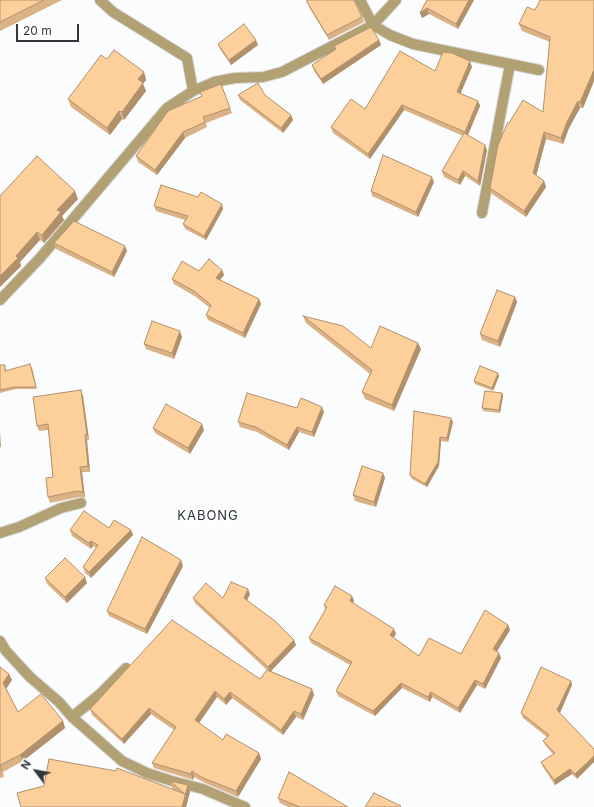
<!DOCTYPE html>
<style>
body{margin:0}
#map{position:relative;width:594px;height:807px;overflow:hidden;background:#fafcfd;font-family:Inter,sans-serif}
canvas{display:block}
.north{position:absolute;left:16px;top:751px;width:40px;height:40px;-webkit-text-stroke:3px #fff;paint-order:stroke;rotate:302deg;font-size:11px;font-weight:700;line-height:16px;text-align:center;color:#33363a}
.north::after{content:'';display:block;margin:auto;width:14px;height:18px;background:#33363a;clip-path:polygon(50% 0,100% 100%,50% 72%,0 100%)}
.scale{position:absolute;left:16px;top:24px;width:63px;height:18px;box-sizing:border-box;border:2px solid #33363a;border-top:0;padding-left:5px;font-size:12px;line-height:14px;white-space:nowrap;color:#33363a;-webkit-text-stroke:3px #fff;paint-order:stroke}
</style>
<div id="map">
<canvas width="594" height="807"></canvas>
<div class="north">N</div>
<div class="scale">20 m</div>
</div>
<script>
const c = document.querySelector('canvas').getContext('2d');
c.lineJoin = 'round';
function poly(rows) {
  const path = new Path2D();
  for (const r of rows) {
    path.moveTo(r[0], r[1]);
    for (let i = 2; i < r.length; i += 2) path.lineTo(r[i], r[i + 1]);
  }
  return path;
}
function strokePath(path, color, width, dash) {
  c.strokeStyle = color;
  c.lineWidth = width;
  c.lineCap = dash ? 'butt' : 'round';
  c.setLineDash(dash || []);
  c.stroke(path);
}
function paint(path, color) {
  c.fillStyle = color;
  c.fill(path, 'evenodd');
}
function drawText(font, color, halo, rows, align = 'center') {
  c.font = font + ' Inter,sans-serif';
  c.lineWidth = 3.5;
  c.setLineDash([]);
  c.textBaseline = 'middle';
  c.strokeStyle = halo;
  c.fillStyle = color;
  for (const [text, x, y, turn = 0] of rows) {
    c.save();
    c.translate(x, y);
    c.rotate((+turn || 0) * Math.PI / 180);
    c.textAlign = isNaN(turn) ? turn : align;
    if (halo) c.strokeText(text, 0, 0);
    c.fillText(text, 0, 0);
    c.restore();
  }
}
const street = poly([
 [100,0,113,12,187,58,193,91],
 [360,0,373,25,390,35,413,44,539,70],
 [482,213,510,64],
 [0,300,40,258,167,108,193,91,214,82,235,78,263,77,282,72,373,25,396,0],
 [0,533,19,527,61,508,81,503],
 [0,641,6,651,30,677,59,702,72,717,122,761,147,773,172,781,203,789,245,807],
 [72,717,99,695,126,668]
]);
strokePath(street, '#d6d8da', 12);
strokePath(street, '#b1a173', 10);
paint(poly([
 [0,0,62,0,0,31],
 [427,0,474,0,458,29,429,14,422,18,420,13],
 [594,0,594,81,583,108,580,108,569,128,563,144,546,139,536,176,544,181,546,187,526,217,492,194,490,188,509,123,543,112,550,42,522,31,519,24,535,10],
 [307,2,362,17,364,22,329,40,309,7],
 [379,40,381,45,323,84,314,71,312,65,335,50,334,46],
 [218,44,258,45,231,65,220,49],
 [107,59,144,72,146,80,143,84,146,91,124,120,122,119,110,135,71,107,68,99],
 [472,67,460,93,478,101,480,106,468,135,487,150,480,186,465,176,460,185,444,177,442,171,463,136,404,110,370,159,333,133,331,127,365,109,435,71],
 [221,84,232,113,206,123,207,127,185,138,157,175,138,162,136,156,202,96],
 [238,95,265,95,291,115,293,120,283,133,240,100],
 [434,182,418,217,372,196,371,191],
 [0,196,78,199,62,216,64,220,44,243,40,240,20,262,21,266,0,287],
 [198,197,223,209,206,240,185,229,183,224,185,220,156,211,154,206],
 [54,243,127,251,114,277,56,249],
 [222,270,224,275,220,280,259,299,261,304,245,338,208,320,206,315,210,308,196,297,174,284,172,279,199,271],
 [515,297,517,302,500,347,482,340,480,334],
 [303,316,371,348,418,343,421,349,394,411,365,399,362,392,370,374,306,323],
 [182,337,174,359,146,349,144,344],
 [0,365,5,365,6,370,32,367,37,389,16,389,0,393],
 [499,376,493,391,475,384,474,381],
 [502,393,503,396,500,413,483,411,482,408],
 [83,396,89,440,87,441,90,472,82,472,85,498,79,497,50,503,48,497,53,477,48,430,39,431,37,426],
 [297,408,324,412,314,437,299,432,289,450,257,432,240,427,238,422],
 [414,411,453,422,448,442,441,441,439,466,427,487,412,479,410,475],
 [153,428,204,430,190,454,155,433],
 [385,478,376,507,355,501,353,495],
 [109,528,131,530,133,535,91,578,85,573,83,567,96,548,93,546,91,549,72,536,70,530],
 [183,566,147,634,109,616,107,611],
 [45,578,87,583,67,603,47,584],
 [250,594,247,600,296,645,271,671,312,689,314,695,303,720,296,717,283,735,232,698,226,705,217,697,199,723,223,740,259,753,261,759,238,797,203,782,194,777,193,780,154,768,152,763,174,730,151,714,124,744,92,715,90,709,260,679,267,670,195,603,193,598,223,598],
 [352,596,354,601,353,603,394,629,396,634,393,638,419,656,461,654,508,625,510,630,496,651,501,658,485,689,477,685,460,713,432,697,430,702,402,688,375,716,338,696,336,691,350,665,311,643,309,638,325,610,324,605],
 [0,667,9,674,12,680,6,688,18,712,63,721,65,728,23,761,3,772,4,777,0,778],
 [571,681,572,685,560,713,577,779,572,774,555,785,543,767,541,762,553,754,545,745,543,741,547,737,523,718,521,713],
 [170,781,188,785,190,792,186,807,21,807,176,791,172,788],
 [278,798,348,807,288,807,280,803]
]), '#dab285');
paint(poly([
 [469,0,474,0,458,29,456,24],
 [427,8,429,14,422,18,420,13],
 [256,40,258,45,231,65,229,60],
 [379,40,381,45,323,84,321,79],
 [470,61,472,67,459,97,457,92],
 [594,70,594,81,583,108,580,102],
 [144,72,146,80,143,84,146,91,124,120,122,112,138,79],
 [478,101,480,106,467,137,465,132],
 [578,101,580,108,569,128,563,144,561,138,567,122],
 [402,105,404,110,370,159,368,154],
 [119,111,122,119,110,135,107,128],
 [291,115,293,120,283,133,281,128],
 [183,132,185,138,157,175,155,170],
 [544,132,546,139,535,180,533,173],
 [485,145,487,150,480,186,478,181],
 [463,171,465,176,460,185,458,180],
 [432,177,434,182,418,217,416,212],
 [544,181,546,187,526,217,524,211],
 [75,191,78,199,62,216,64,220,44,243,42,235,57,210],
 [222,204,223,209,206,240,204,236],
 [37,232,40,240,20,262,21,266,0,287,0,276,16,256],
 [125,246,127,251,114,277,112,272],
 [222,270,224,275,217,284,216,278],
 [515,297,517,302,500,347,498,341],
 [259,299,261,304,245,338,243,333],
 [180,331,182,337,174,359,172,353],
 [418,343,421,349,394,411,392,405],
 [498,373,499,376,493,391,492,388],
 [81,390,83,396,89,440,87,435],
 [502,393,503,396,500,413,499,410],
 [322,407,324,412,314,437,312,432],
 [451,418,453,422,448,442,447,438],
 [202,424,204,430,190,454,188,448],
 [297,427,299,432,289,450,287,445],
 [0,432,1,448,0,446],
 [85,435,87,441,90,472,88,466],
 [440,437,441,441,439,466,427,487,425,484],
 [80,467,82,472,85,498,83,492],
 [383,473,385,478,376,507,374,502],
 [131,530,133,535,91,578,89,572],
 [91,541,93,546,91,549,89,543],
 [181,560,183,566,147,634,145,629],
 [85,577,87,583,67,603,65,597],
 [248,589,250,594,246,603,244,598],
 [352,596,354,601,351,606,350,601],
 [508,625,510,630,495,655,493,649],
 [394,629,396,634,392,640,390,635],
 [294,640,296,645,270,672,268,667],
 [499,653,501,658,485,689,483,684],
 [9,674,12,680,6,689,3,683],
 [475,680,477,685,460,713,458,708],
 [571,681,572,685,559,715,557,710],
 [401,683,402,688,375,716,373,711],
 [312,689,314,695,303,720,301,714],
 [215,691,217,697,197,726,195,720],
 [230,692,232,698,226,705,224,699],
 [431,692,432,697,430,702,428,697],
 [149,708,151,714,124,744,122,739],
 [294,711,296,717,283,735,281,730],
 [63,721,65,728,23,761,20,755],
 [259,753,261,759,238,797,236,791],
 [594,756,594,762,577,779,575,774],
 [570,769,572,774,555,785,554,780],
 [192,771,194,777,193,780,191,774],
 [188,785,190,792,186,807,182,807]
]), '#b1916c');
const building = poly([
 [0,0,44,0,0,22,0,0],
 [307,0,354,0,362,17,327,35,307,2,307,0],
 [427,0,469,0,456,24,427,8,420,13,427,0],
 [540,0,594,0,594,70,580,102,578,101,567,122,561,138,544,132,533,173,544,181,524,211,490,188,498,145,508,122,509,123,523,100,543,112,550,37,519,24,527,7,535,10,540,0],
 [244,24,256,40,229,60,218,44,244,24],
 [371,27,379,40,321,79,312,65,336,49,334,46,371,27],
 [114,50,144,72,138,79,143,83,122,112,119,111,107,128,68,99,101,55,107,59,114,50],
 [400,51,435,71,443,52,452,53,470,61,457,92,478,101,465,132,402,105,368,154,331,127,351,99,365,109,400,51],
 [258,83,265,95,291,115,281,128,238,95,258,83],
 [221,84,230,108,203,117,205,122,183,132,155,170,136,156,168,111,202,96,200,92,221,84],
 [464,133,485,145,478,181,463,171,458,180,442,171,464,133],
 [383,155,432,177,416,212,371,191,383,155],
 [37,156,75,191,57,210,61,212,42,235,37,232,16,256,18,258,0,276,0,196,37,156],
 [161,185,198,197,201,192,222,204,204,236,183,224,188,216,154,206,161,185],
 [74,221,125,246,112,272,54,243,74,221],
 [209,259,222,270,216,278,259,299,243,333,206,315,211,305,194,291,172,279,182,261,199,271,209,259],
 [497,290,515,297,498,341,480,334,497,290],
 [303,316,343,326,371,348,380,326,418,343,392,405,362,392,372,370,303,316],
 [152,321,180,331,172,353,144,344,152,321],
 [30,364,36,387,15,387,0,390,0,365,5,365,5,371,30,364],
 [480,366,498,373,492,388,474,381,480,366],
 [81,390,87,435,85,435,88,466,80,467,83,492,77,491,48,497,46,478,53,477,48,424,37,426,33,397,81,390],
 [485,391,502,393,499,410,482,408,485,391],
 [247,393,297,408,301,398,322,407,312,432,297,427,287,445,256,427,238,422,247,393],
 [166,404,202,424,188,448,153,428,166,404],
 [414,411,451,418,447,438,440,437,438,462,425,484,410,475,414,411],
 [362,466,383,473,374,502,353,495,362,466],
 [84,511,109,528,114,520,131,530,89,572,83,567,98,545,91,541,89,543,70,530,84,511],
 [142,537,181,560,145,629,107,611,142,537],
 [65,558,85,577,65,597,45,578,65,558],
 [231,582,248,589,244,598,275,621,294,640,268,667,193,598,206,583,223,598,231,582],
 [335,586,352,596,350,601,394,629,390,635,419,656,429,638,461,654,485,610,508,625,493,649,499,653,483,684,475,680,458,708,431,692,428,697,401,683,373,711,336,691,352,662,309,638,327,607,324,605,335,586],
 [172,620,260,679,267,670,312,689,301,714,294,711,281,730,230,692,224,699,215,691,195,720,223,740,226,734,259,753,236,791,201,777,192,771,191,774,152,763,176,727,149,708,122,739,90,709,172,620],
 [0,667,9,674,3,683,18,712,41,694,63,721,20,755,0,765,2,770,0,771,0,667],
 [541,667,571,681,557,710,594,749,594,756,575,774,570,769,554,780,541,762,555,753,543,741,549,735,521,713,541,667],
 [49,759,116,771,117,768,185,794,170,781,188,785,182,807,21,807,17,793,44,786,49,759],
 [289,772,348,807,300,807,278,798,289,772],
 [374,793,401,806,400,807,365,807,374,793]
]);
paint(building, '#fdcf9b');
strokePath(building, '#b1916c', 1);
c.letterSpacing = '1px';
drawText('13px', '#2e353b', '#fff', [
 ["KABONG",208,516]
]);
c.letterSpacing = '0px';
</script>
